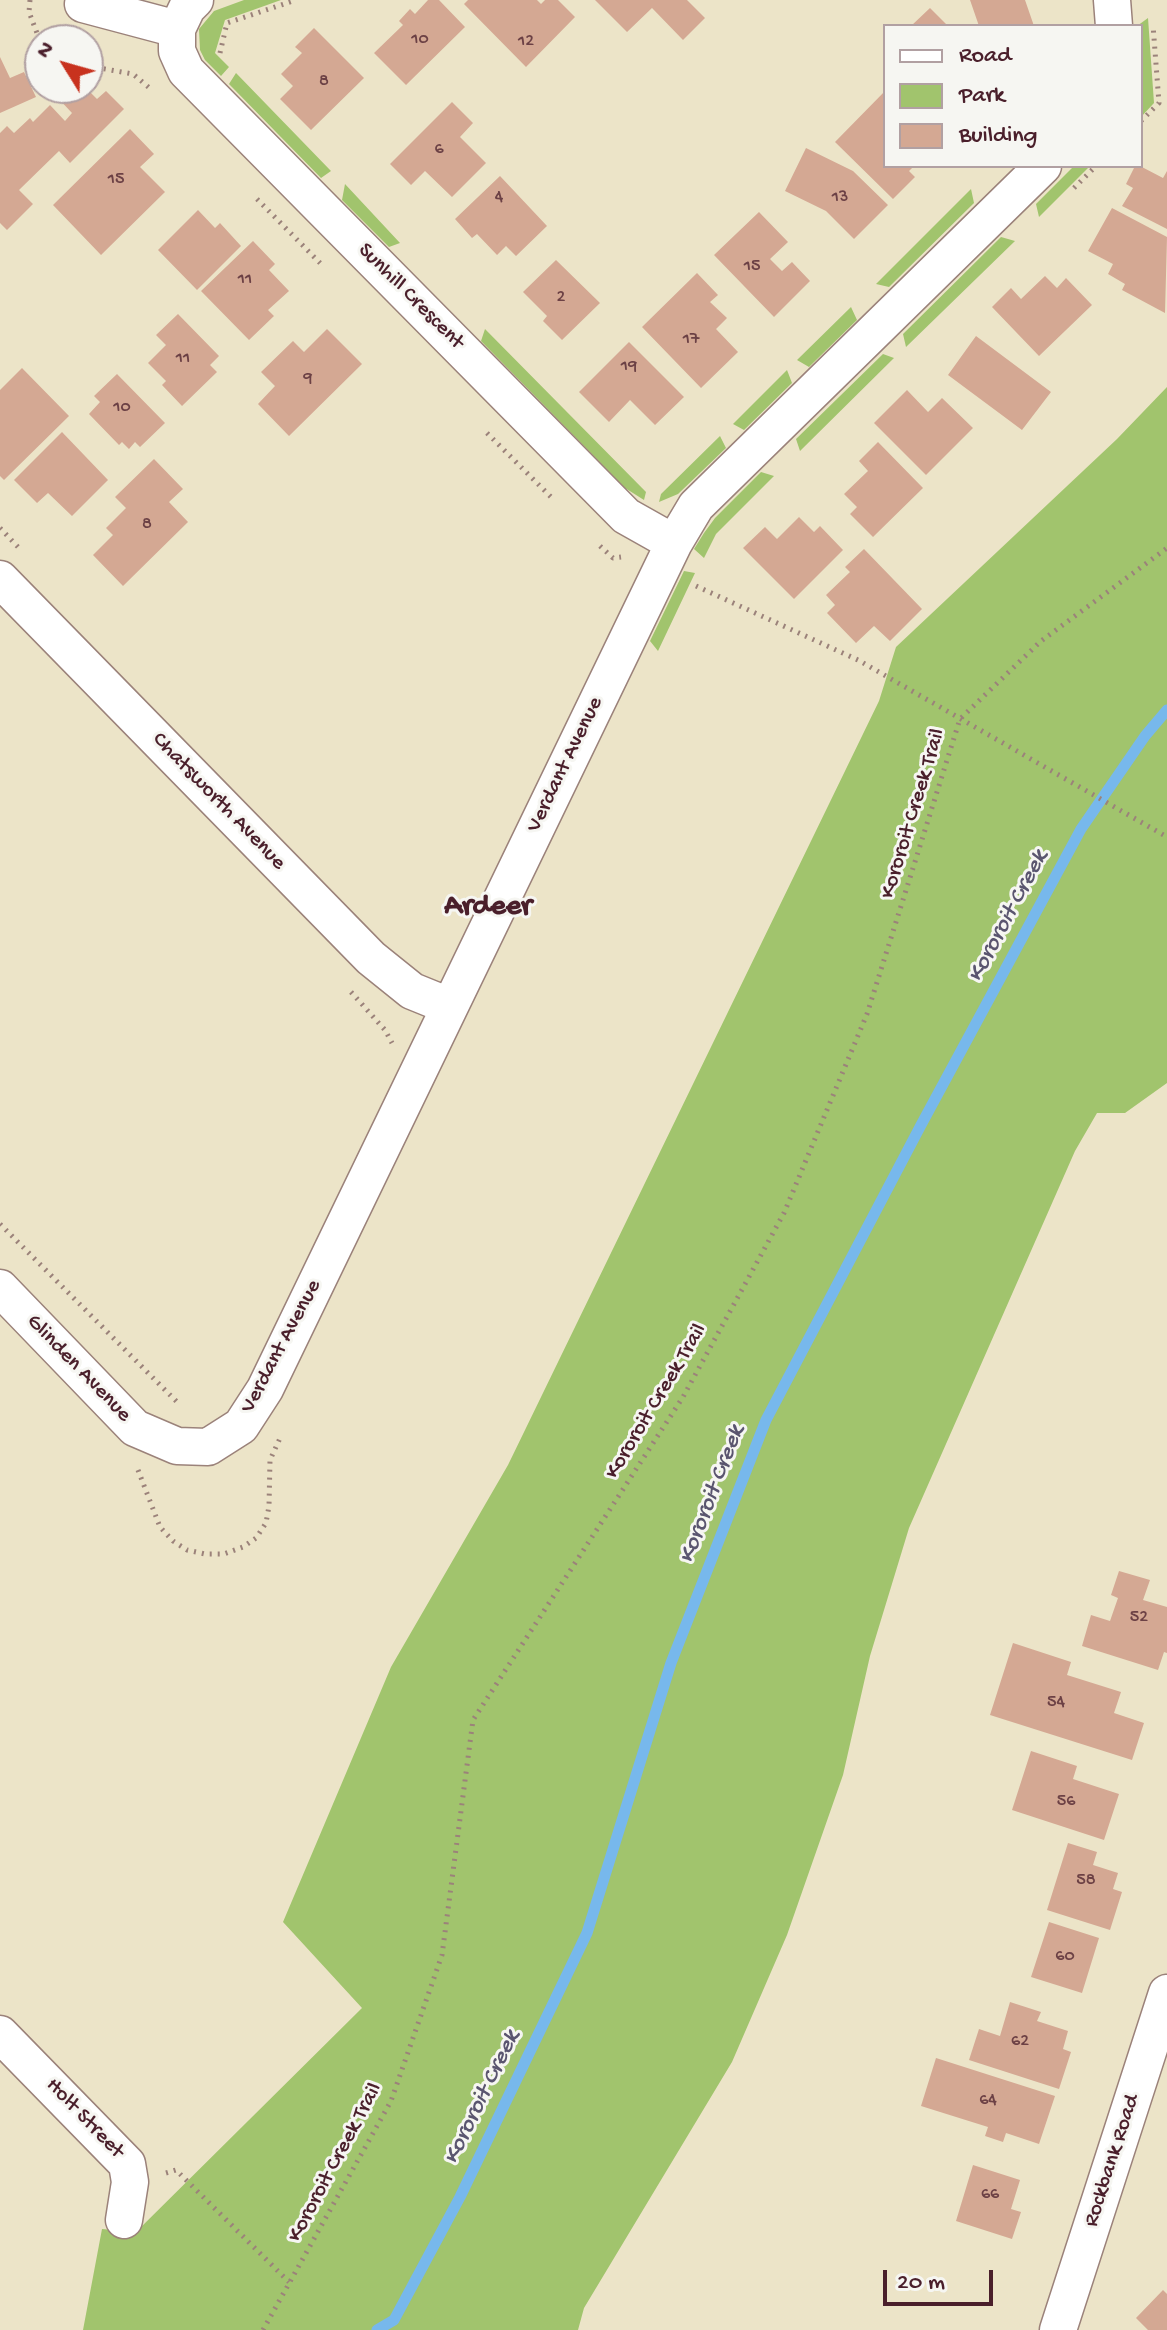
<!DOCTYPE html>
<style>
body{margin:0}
#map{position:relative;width:1167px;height:2330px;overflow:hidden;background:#ece4c8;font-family:"Gochi Hand",sans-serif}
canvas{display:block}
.legend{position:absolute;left:883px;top:24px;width:260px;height:144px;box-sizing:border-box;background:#f6f6f2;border:2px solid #b1a0a2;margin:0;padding:10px 14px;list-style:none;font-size:24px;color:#4a1f2b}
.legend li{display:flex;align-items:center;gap:16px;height:40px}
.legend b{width:40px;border:2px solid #b1a0a2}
.north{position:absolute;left:24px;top:24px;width:80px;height:80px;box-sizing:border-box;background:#f6f6f2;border:2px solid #b1a0a2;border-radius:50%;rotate:307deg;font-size:22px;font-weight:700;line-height:32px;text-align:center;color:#4a1f2b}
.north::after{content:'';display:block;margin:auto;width:28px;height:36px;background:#c8321e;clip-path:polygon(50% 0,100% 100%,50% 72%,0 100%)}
.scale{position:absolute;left:883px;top:2270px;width:110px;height:36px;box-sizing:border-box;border:4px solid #4a1f2b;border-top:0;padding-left:10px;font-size:24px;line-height:28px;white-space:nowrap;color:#4a1f2b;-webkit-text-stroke:6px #f6f6f2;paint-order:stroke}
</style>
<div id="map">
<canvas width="1167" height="2330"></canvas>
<ul class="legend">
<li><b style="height:10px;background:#fff"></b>Road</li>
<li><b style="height:22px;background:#a1c46d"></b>Park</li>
<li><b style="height:22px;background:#d4a893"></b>Building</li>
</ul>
<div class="north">N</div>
<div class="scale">20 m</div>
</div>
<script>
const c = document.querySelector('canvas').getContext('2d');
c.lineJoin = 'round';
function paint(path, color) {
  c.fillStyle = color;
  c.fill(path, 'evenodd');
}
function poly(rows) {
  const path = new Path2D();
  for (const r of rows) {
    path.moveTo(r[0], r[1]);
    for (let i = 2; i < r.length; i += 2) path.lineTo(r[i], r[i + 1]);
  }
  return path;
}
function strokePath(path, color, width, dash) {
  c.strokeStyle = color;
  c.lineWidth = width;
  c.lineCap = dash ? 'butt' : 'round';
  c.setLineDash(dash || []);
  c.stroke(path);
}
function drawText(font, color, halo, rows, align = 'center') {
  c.font = font + ' "Gochi Hand",sans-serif';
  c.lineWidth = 6;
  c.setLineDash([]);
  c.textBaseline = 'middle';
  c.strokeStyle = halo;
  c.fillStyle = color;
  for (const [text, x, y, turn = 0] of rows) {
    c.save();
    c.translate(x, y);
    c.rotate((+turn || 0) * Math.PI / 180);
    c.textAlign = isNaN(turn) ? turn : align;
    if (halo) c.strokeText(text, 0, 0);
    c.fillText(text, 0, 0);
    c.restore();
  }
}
paint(poly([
 [244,0,281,0,225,20,215,53,229,67,221,76,205,60,200,50,199,29,214,11],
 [1148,18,1154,103,1141,117,1141,26,1137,26],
 [236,73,331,171,321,178,229,84],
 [1074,166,1090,166,1039,217,1036,204],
 [345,184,400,243,389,247,342,200],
 [971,189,974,203,889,287,876,284],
 [1001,237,1015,241,906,347,903,334],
 [851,307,857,320,809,367,797,360],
 [485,329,646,492,644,500,625,488,481,341],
 [883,354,894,358,800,451,796,439],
 [787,370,792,383,744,430,733,424],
 [1167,387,1167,1083,1125,1113,1097,1113,1075,1151,909,1528,870,1656,843,1775,787,1935,732,2062,584,2308,578,2330,83,2330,102,2229,136,2232,362,2008,283,1922,391,1667,508,1465,879,701,896,647,1117,439],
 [720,436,726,448,678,494,659,502,661,494],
 [761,472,774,476,716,534,704,558,694,549,704,533,715,518],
 [684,571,695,573,658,651,650,641]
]), '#a1c46d');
strokePath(poly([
 [377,2330,394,2320,460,2197,587,1933,671,1663,766,1420,921,1125,1081,829,1145,736,1167,710]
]), '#77b8ec', 11);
paint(poly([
 [428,0,439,0,465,27,406,85,374,53,403,25,399,21,410,9,415,14],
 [468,0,537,0,541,4,545,0,558,0,575,17,526,67,464,4],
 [595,0,687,0,705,18,683,40,652,8,627,32],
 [970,0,1025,0,1034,26,979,26],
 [930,8,948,26,911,26],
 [314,28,364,78,311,130,280,99,293,86,281,74,302,53,295,47],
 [0,57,10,78,24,72,36,97,0,113],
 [67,88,86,88,97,99,106,91,124,109,70,163,59,151,19,190,33,204,7,230,0,223,0,133,7,126,14,133,30,118,33,122,50,105,65,121,72,113,57,97],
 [885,91,885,166,914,166,909,171,915,177,893,199,835,142],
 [452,102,473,123,460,137,486,163,452,197,425,171,411,185,390,164],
 [130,129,154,154,140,167,165,192,101,255,53,205],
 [806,148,853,171,888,205,854,239,826,211,785,191],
 [1135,166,1140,166,1163,178,1167,171,1167,229,1122,206,1133,188,1126,184],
 [500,176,547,226,516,256,506,246,497,255,477,234,472,238,455,219],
 [1112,208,1167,237,1165,313,1122,290,1125,284,1108,274,1113,264,1088,251],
 [198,210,215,228,220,223,241,246,197,290,158,250],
 [759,212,788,242,770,259,782,271,792,262,810,281,774,317,714,255],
 [253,241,275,264,269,270,289,291,268,310,274,316,249,340,201,291],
 [556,260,600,303,562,340,543,321,547,316,523,292],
 [697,273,718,295,710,302,727,318,716,329,738,352,701,388,642,327],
 [1045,276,1057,288,1066,278,1092,305,1039,356,992,307,1011,288,1021,299],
 [178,314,219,356,210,365,217,372,182,406,162,385,166,381,148,363,166,345,156,335],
 [327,329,362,364,289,436,258,404,275,386,261,372,293,341,304,352],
 [976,336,1051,392,1022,430,948,375],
 [629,342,684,397,655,425,630,400,609,422,579,392],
 [22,368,69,416,4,480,0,476,0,390],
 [117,374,165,423,140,447,135,442,129,449,122,442,119,445,89,414,100,402,94,396],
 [907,390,928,412,942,398,973,428,926,475,874,423],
 [62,432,108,480,72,516,48,493,37,503,14,480],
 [878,442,923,488,873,537,850,514,857,507,844,494,868,471,859,461],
 [154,459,183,489,169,502,188,522,123,586,93,555,113,535,106,528,126,508,115,497],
 [799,517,814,532,820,526,843,550,794,599,743,548,765,527,777,539],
 [864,549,922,609,890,641,874,626,856,643,827,613,835,605,826,595,850,572,845,567],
 [1119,1571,1150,1580,1143,1600,1167,1607,1167,1653,1164,1652,1158,1670,1082,1646,1091,1615,1110,1621,1118,1598,1111,1595],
 [1013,1643,1071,1662,1067,1675,1121,1692,1114,1713,1144,1723,1132,1760,990,1715],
 [1031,1751,1077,1766,1073,1779,1119,1794,1104,1840,1012,1810],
 [1068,1843,1097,1852,1093,1865,1118,1873,1113,1889,1122,1892,1110,1930,1047,1910],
 [1049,1922,1099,1938,1082,1993,1031,1977],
 [1010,2002,1041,2012,1037,2021,1068,2031,1063,2049,1071,2052,1059,2089,969,2060,979,2029,1000,2036],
 [936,2058,1055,2096,1039,2144,1006,2133,1003,2142,985,2136,988,2127,921,2106],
 [973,2165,1020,2180,1011,2209,1021,2212,1012,2239,956,2221],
 [1163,2290,1167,2294,1167,2330,1148,2330,1136,2318]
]), '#d4a893');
const street = poly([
 [195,0,187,8,177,29,177,51,186,71,626,516,674,543],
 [1112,0,1114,26],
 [83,4,177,29],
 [0,579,371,958,412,991,449,1006],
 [0,1288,135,1428,177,1446,208,1447,241,1426,265,1389,674,543,696,506,1043,166],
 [0,2034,127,2164,130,2182,124,2220],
 [1058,2330,1167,1993]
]);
strokePath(street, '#9b827a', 39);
strokePath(poly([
 [30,0,29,12,40,41],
 [220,53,227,23,296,0],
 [88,66,133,74,153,91],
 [1141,121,1159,103,1153,25],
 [1074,188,1096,166],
 [257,199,323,266],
 [487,433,551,497],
 [0,528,18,547],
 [600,546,613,558,621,557],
 [696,586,858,660,1167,837],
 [351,992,385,1030,392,1043],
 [0,1224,180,1405],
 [138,1470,160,1527,173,1541,187,1550,205,1554,224,1554,243,1547,256,1538,266,1523,269,1506,270,1460,281,1436],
 [166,2173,176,2170,289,2282],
 [263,2330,391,2101,442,1955,473,1720,683,1397,784,1213,867,1014,960,719,1041,641,1167,548]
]), '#9b827a', 5, [2, 6]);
strokePath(street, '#fff', 36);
drawText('18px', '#6c4145', null, [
 ["10",420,40],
 ["12",526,42],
 ["8",324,82],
 ["6",439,150],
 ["15",116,180],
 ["4",499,198],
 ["13",840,198],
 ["15",752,267],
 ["11",245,280],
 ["2",561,298],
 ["17",691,340],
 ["11",183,359],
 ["19",629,367],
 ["9",308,379],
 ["10",122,408],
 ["8",147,525],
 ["52",1139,1618],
 ["54",1056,1703],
 ["56",1066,1802],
 ["58",1086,1881],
 ["60",1065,1957],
 ["62",1020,2042],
 ["64",988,2101],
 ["66",990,2195]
]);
drawText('22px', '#4a1f2b', '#f6f6f2', [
 ["Sunhill Crescent",410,297,45],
 ["Verdant Avenue",566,765,-64],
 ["Chatsworth Avenue",218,802,46],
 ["Kororoit Creek Trail",914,814,-73],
 ["Verdant Avenue",282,1347,-62],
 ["Glinden Avenue",78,1369,46],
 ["Kororoit Creek Trail",657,1402,-59],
 ["Holt Street",84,2119,46],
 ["Rockbank Road",1113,2161,-72],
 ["Kororoit Creek Trail",336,2163,-62]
]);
drawText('italic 24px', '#5a556f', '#f6f6f2', [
 ["Kororoit Creek",1009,917,-62],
 ["Kororoit Creek",713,1495,-69],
 ["Kororoit Creek",483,2098,-64]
]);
drawText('bold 30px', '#4a1f2b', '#f6f6f2', [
 ["Ardeer",488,908]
]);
</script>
